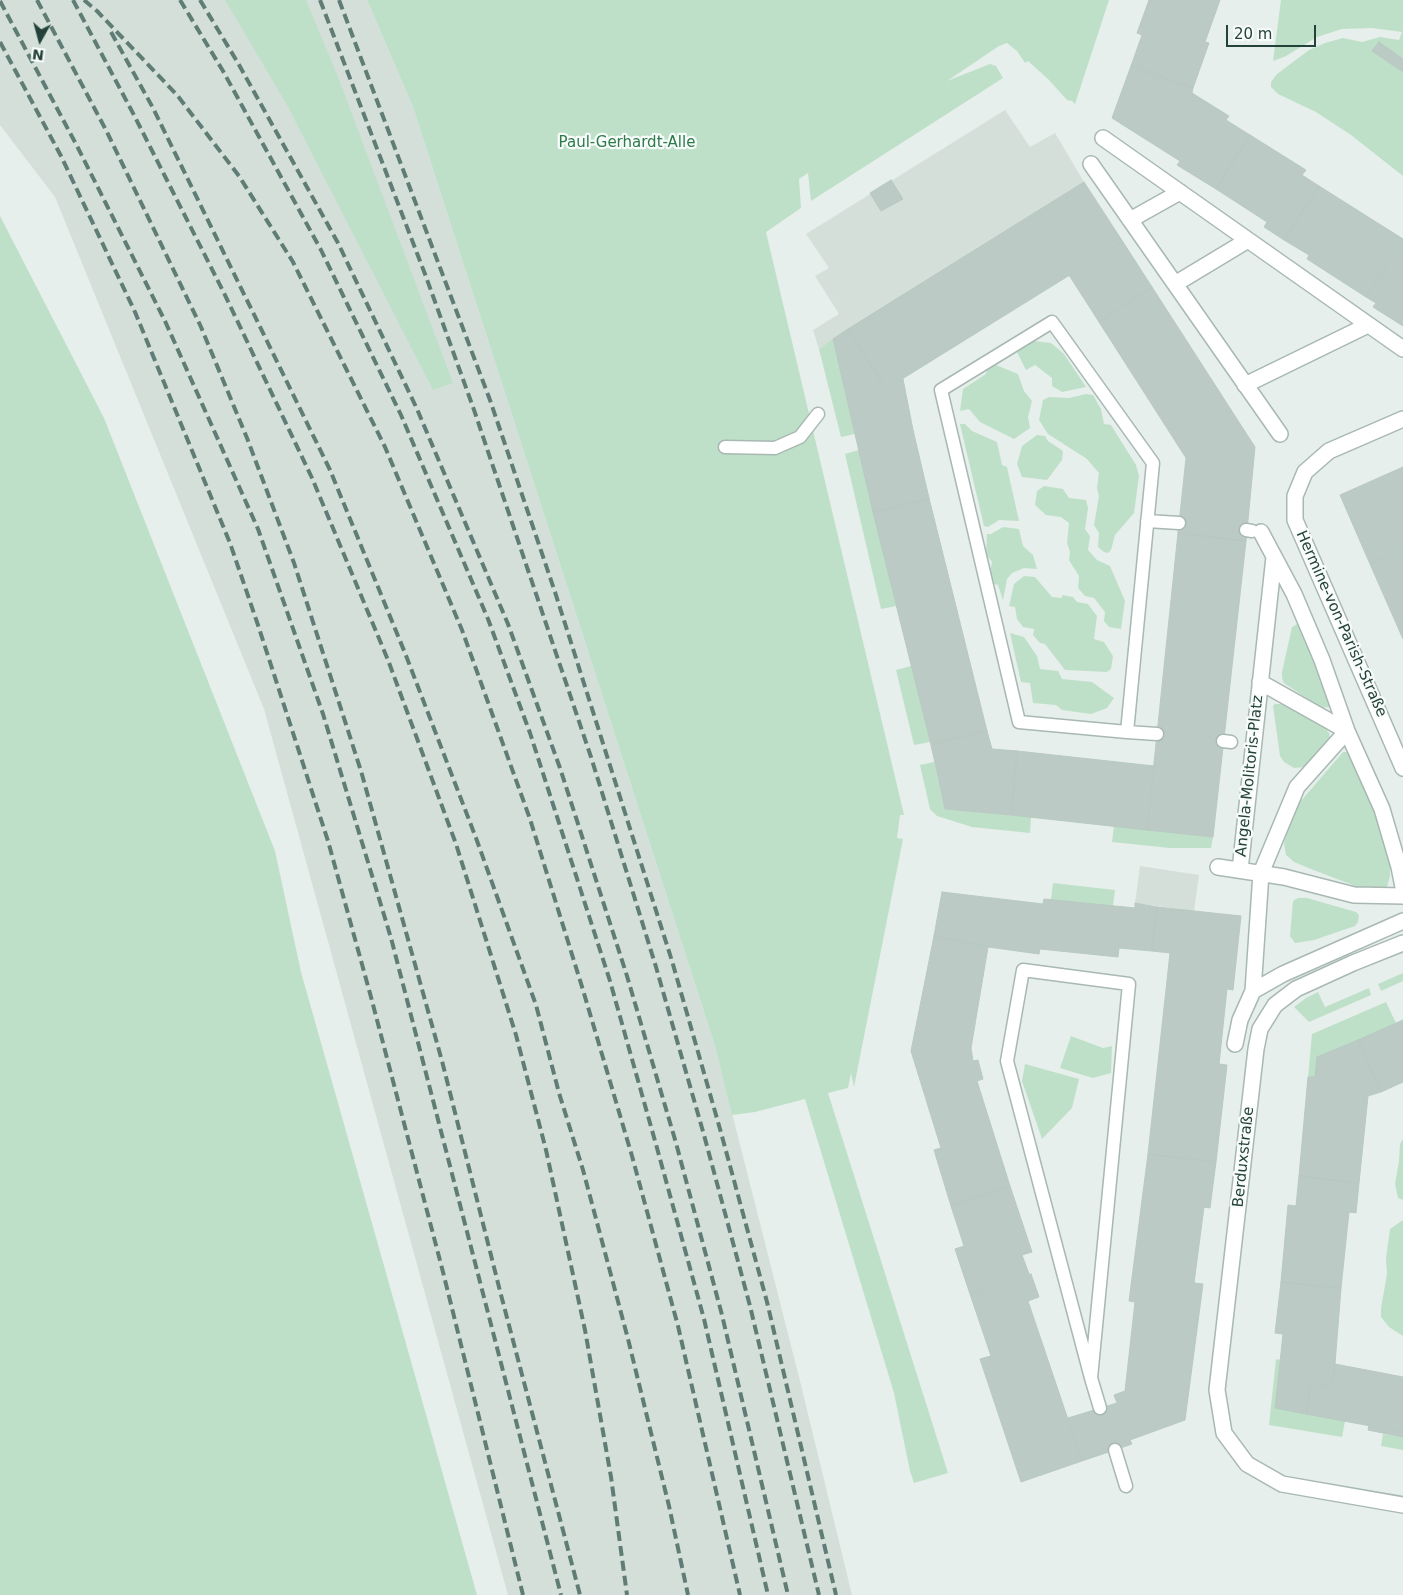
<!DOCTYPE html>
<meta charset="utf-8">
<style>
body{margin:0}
#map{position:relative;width:1403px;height:1595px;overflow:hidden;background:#e6efeb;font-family:"DejaVu Sans",sans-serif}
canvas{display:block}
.north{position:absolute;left:15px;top:15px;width:50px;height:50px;-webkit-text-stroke:4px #f7fbf9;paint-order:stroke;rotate:187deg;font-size:14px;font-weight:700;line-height:20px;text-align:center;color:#24423a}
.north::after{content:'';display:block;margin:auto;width:18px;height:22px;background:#24423a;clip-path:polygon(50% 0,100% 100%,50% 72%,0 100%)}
.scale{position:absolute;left:1226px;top:25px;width:90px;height:22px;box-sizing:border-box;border:2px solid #24423a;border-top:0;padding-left:6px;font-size:15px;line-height:18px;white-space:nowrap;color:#24423a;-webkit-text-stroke:4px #f7fbf9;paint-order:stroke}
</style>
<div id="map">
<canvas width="1403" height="1595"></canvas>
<div class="north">N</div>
<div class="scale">20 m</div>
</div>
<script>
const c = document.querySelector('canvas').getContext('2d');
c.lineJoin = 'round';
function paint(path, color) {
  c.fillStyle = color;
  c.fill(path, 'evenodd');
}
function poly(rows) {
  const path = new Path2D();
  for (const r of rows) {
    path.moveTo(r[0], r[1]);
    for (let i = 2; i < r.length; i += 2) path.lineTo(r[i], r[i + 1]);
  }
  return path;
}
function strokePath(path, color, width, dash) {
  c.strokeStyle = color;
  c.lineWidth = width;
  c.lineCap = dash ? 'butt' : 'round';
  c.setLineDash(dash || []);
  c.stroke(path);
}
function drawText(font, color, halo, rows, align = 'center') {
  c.font = font + ' "DejaVu Sans",sans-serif';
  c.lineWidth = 4.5;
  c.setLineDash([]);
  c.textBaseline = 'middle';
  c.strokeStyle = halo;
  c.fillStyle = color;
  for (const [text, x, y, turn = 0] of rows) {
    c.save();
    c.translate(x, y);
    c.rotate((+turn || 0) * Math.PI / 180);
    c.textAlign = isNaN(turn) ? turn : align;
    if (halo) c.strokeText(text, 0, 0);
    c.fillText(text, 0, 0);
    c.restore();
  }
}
paint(poly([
 [0,0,367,0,413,107,715,1046,801,1385,852,1595,508,1595,264,709,55,197,0,125],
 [1005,110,1030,147,1055,133,1084,182,819,349,813,330,839,314,815,276,829,268,806,234],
 [1140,866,1199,875,1194,911,1135,903]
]), '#d4dfda');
paint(poly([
 [225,0,306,0,338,77,453,383,433,390,287,105],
 [367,0,1109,0,1075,104,1072,101,1067,100,1048,79,1028,61,1025,63,1017,51,1007,43,999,46,947,81,990,64,996,66,1003,78,811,201,808,173,799,179,801,208,766,232,904,815,900,815,897,838,903,839,854,1087,851,1073,848,1088,828,1093,948,1473,914,1483,910,1471,894,1393,805,1099,755,1112,732,1115,715,1046,413,107],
 [1281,0,1403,0,1403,176,1351,135,1316,112,1278,94,1271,87,1271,82,1277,74,1309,50,1325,43,1343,38,1362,42,1380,37,1399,40,1402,32,1372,28,1342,29,1317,37,1286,56,1273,61],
 [0,216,104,418,275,851,301,972,477,1595,0,1595],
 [833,339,855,434,841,437,819,349],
 [1033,341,1051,343,1064,354,1086,387,1062,392,1052,386,1052,378,1035,365,1026,370,1017,352],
 [996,365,1018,374,1024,391,1032,401,1028,417,1030,428,1014,439,980,422,969,409,960,411,963,389,986,374,987,370],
 [1086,394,1093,395,1101,409,1104,424,1111,425,1136,465,1139,476,1134,513,1115,535,1111,550,1108,553,1104,552,1098,547,1099,533,1094,525,1099,496,1097,488,1099,473,1087,459,1048,434,1039,420,1043,400,1049,397,1069,398],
 [960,424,965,424,972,431,997,442,1002,465,1007,467,1019,521,999,520,988,527,984,526],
 [1037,435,1045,436,1048,441,1063,451,1062,460,1047,480,1022,477,1017,464,1022,446],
 [859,450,896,606,881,609,845,454],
 [1044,486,1063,489,1069,498,1086,500,1088,508,1085,529,1090,536,1088,550,1097,560,1110,566,1125,601,1121,629,1109,627,1104,621,1105,612,1094,598,1085,596,1078,588,1079,576,1069,560,1070,552,1067,543,1069,523,1061,517,1046,515,1035,505,1037,491],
 [1003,527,1019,529,1023,546,1033,555,1037,569,1024,568,1012,573,1007,579,1003,600,998,585,994,584,990,572,992,562,986,554,987,534,991,534],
 [1024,576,1035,577,1052,597,1062,598,1062,595,1073,597,1077,602,1088,604,1097,616,1094,639,1104,642,1113,656,1111,669,1107,672,1065,670,1045,644,1040,643,1033,635,1034,629,1023,627,1017,619,1015,607,1009,606,1014,584],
 [1299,623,1308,632,1331,704,1329,707,1321,708,1284,683,1282,678,1282,672,1292,627],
 [1010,633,1024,637,1037,656,1040,669,1058,671,1062,679,1092,682,1114,698,1107,708,1091,714,1062,710,1056,705,1033,703,1030,683,1021,682],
 [911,666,930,742,914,745,896,670],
 [1275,704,1282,704,1307,718,1326,729,1329,733,1330,738,1305,767,1294,768,1284,762,1280,756,1273,706],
 [1343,752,1347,752,1351,755,1379,812,1390,859,1390,876,1387,887,1381,890,1358,887,1316,871,1294,862,1286,855,1284,843,1291,818,1300,802],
 [934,762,945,809,1031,817,1030,833,972,827,937,816,930,809,920,765],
 [1114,826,1213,837,1211,848,1170,848,1112,842],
 [1053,883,1115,890,1113,906,1051,900],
 [1298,898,1307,898,1356,912,1359,915,1358,922,1355,926,1314,940,1295,943,1290,936,1293,901],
 [1403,973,1403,981,1381,991,1378,984],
 [1369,988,1371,995,1309,1022,1294,1007,1306,998,1318,992,1325,1007],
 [1386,1002,1396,1023,1315,1077,1308,1077,1312,1034],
 [1071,1036,1103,1048,1112,1046,1111,1073,1093,1078,1060,1068],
 [1025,1064,1079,1079,1072,1108,1042,1139,1022,1081],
 [1403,1139,1403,1200,1398,1198,1395,1184,1399,1161,1400,1144],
 [1403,1220,1403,1336,1389,1327,1381,1317,1381,1308,1387,1274,1386,1258,1390,1229],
 [1276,1359,1280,1360,1275,1408,1345,1421,1342,1437,1269,1425],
 [1383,1434,1403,1437,1403,1450,1381,1446]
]), '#bfe0c8');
const building = poly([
 [1149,0,1220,0,1205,42,1209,43,1193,88,1131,66,1142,35,1137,33,1149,0],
 [1379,42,1403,59,1403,72,1372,51,1379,42],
 [1131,66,1193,88,1192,93,1229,116,1226,120,1250,135,1216,189,1177,165,1180,161,1112,118,1131,66],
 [1250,135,1306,170,1302,175,1319,186,1284,240,1264,227,1267,222,1216,189,1250,135],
 [891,180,903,199,881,211,870,193,891,180],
 [1084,182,1123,242,886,389,848,329,1084,182],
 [1319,186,1403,239,1366,297,1307,259,1309,255,1284,240,1319,186],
 [1403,239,1403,326,1373,307,1376,303,1366,297,1403,239],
 [1123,242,1152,287,1099,322,1069,275,1123,242],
 [1152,287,1255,447,1246,541,1178,533,1186,458,1099,322,1152,287],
 [848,329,886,389,903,379,913,430,929,498,873,512,833,339,848,329],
 [1403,467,1403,549,1370,564,1340,495,1403,467],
 [929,498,987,731,931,745,873,512,929,498],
 [1178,533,1246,541,1213,837,1147,830,1178,533],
 [1403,549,1403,639,1370,564,1403,549],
 [987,731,992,749,1017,751,1011,815,945,809,931,745,987,731],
 [1017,751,1154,766,1147,830,1011,815,1017,751],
 [942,892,1043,904,1044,899,1135,908,1135,903,1157,907,1152,951,1119,948,1118,957,1040,949,1039,954,988,947,934,936,942,892],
 [1157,907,1241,916,1233,990,1227,989,1219,1064,1227,1065,1216,1162,1148,1154,1170,953,1152,951,1157,907],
 [934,936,988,947,971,1048,973,1061,978,1060,983,1079,977,1081,1010,1186,951,1206,934,1150,941,1148,911,1051,934,936],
 [1403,1020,1403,1082,1381,1092,1358,1040,1403,1020],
 [1358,1040,1381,1092,1368,1096,1359,1183,1299,1176,1308,1077,1315,1077,1317,1057,1358,1040],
 [1148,1154,1216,1162,1210,1208,1204,1207,1194,1283,1203,1284,1185,1420,1130,1440,1132,1444,1082,1461,1068,1418,1117,1403,1114,1395,1125,1391,1135,1302,1129,1301,1148,1154],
 [1299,1176,1359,1183,1356,1213,1349,1212,1341,1288,1281,1282,1288,1205,1296,1206,1299,1176],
 [1010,1186,1032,1252,1022,1255,1029,1274,970,1294,955,1249,964,1246,951,1206,1010,1186],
 [1031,1274,1039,1297,1028,1301,1082,1461,1021,1482,980,1359,991,1356,970,1294,1031,1274],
 [1281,1282,1341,1288,1335,1364,1331,1387,1311,1383,1306,1414,1275,1408,1283,1334,1275,1333,1281,1282],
 [1335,1364,1403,1377,1403,1432,1306,1414,1311,1383,1331,1387,1335,1364],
 [1369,1425,1403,1432,1403,1437,1368,1430,1369,1425]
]);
paint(building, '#bbcac4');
strokePath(building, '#b8c9c2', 1);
const service = poly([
 [725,447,775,448,800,437,818,414],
 [1147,521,1179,523],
 [1246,530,1252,531],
 [1127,732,1153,463,1052,322,941,390,1019,722,1127,732,1157,734],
 [1223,741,1231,742],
 [1091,1378,1129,984,1023,970,1007,1061,1091,1378,1100,1408],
 [1115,1450,1126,1486]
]);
const pedestrian = poly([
 [1103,138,1403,349],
 [1091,164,1280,434],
 [1130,220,1180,192],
 [1175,284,1248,240],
 [1245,385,1368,325],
 [1261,532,1294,594,1322,660,1347,731,1382,809,1399,867,1403,887],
 [1218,867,1284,877,1354,895,1403,896],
 [1240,870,1274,557],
 [1253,991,1261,873,1297,787,1347,731,1260,682],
 [1235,1044,1240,1020,1253,991,1283,974,1403,921]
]);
const minor = poly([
 [1403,419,1329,451,1305,472,1295,496,1295,520,1403,768],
 [1403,943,1353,963,1296,989,1275,1005,1260,1029,1256,1049,1217,1390,1224,1433,1247,1464,1282,1484,1403,1505]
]);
strokePath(service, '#a8b8b2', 15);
strokePath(pedestrian, '#a8b8b2', 18);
strokePath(minor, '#a8b8b2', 18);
strokePath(service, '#fff', 12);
strokePath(pedestrian, '#fff', 15);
strokePath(minor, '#fff', 15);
strokePath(poly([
 [37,0,107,132,201,327,247,438,294,563,361,771,442,1061,500,1291,580,1595],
 [73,0,135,117,224,293,312,478,388,660,456,844,516,1035,546,1150,585,1330,611,1477,627,1595],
 [84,0,97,11,177,95,239,176,293,262,385,447,462,630,530,819,583,990,632,1156,678,1326,740,1595],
 [180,0,223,71,321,250,401,415,488,619,530,733,610,981,657,1148,704,1319,768,1595],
 [200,0,238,63,338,243,417,409,508,624,560,768,627,976,676,1143,722,1315,788,1595],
 [320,0,425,274,473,407,591,757,656,967,704,1135,750,1306,819,1595],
 [339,0,490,400,555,592,672,961,720,1129,767,1302,836,1595],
 [0,1,77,146,165,321,258,529,323,714,391,938,561,1595],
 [111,32,153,108,330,470,405,653,476,838,536,1005,559,1093,583,1170,628,1339,669,1506,688,1595],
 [0,42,61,156,135,312,230,543,258,625,328,841,371,997,443,1272,523,1595]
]), '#5f7d75', 4, [10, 5]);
drawText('15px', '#2d7a4b', '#f7fbf9', [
 ["Paul-Gerhardt-Alle",627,143]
]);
drawText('15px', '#24423a', '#f7fbf9', [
 ["Hermine-von-Parish-Straße",1341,624,66],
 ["Angela-Molitoris-Platz",1250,776,-84],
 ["Berduxstraße",1244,1157,-84]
]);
</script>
